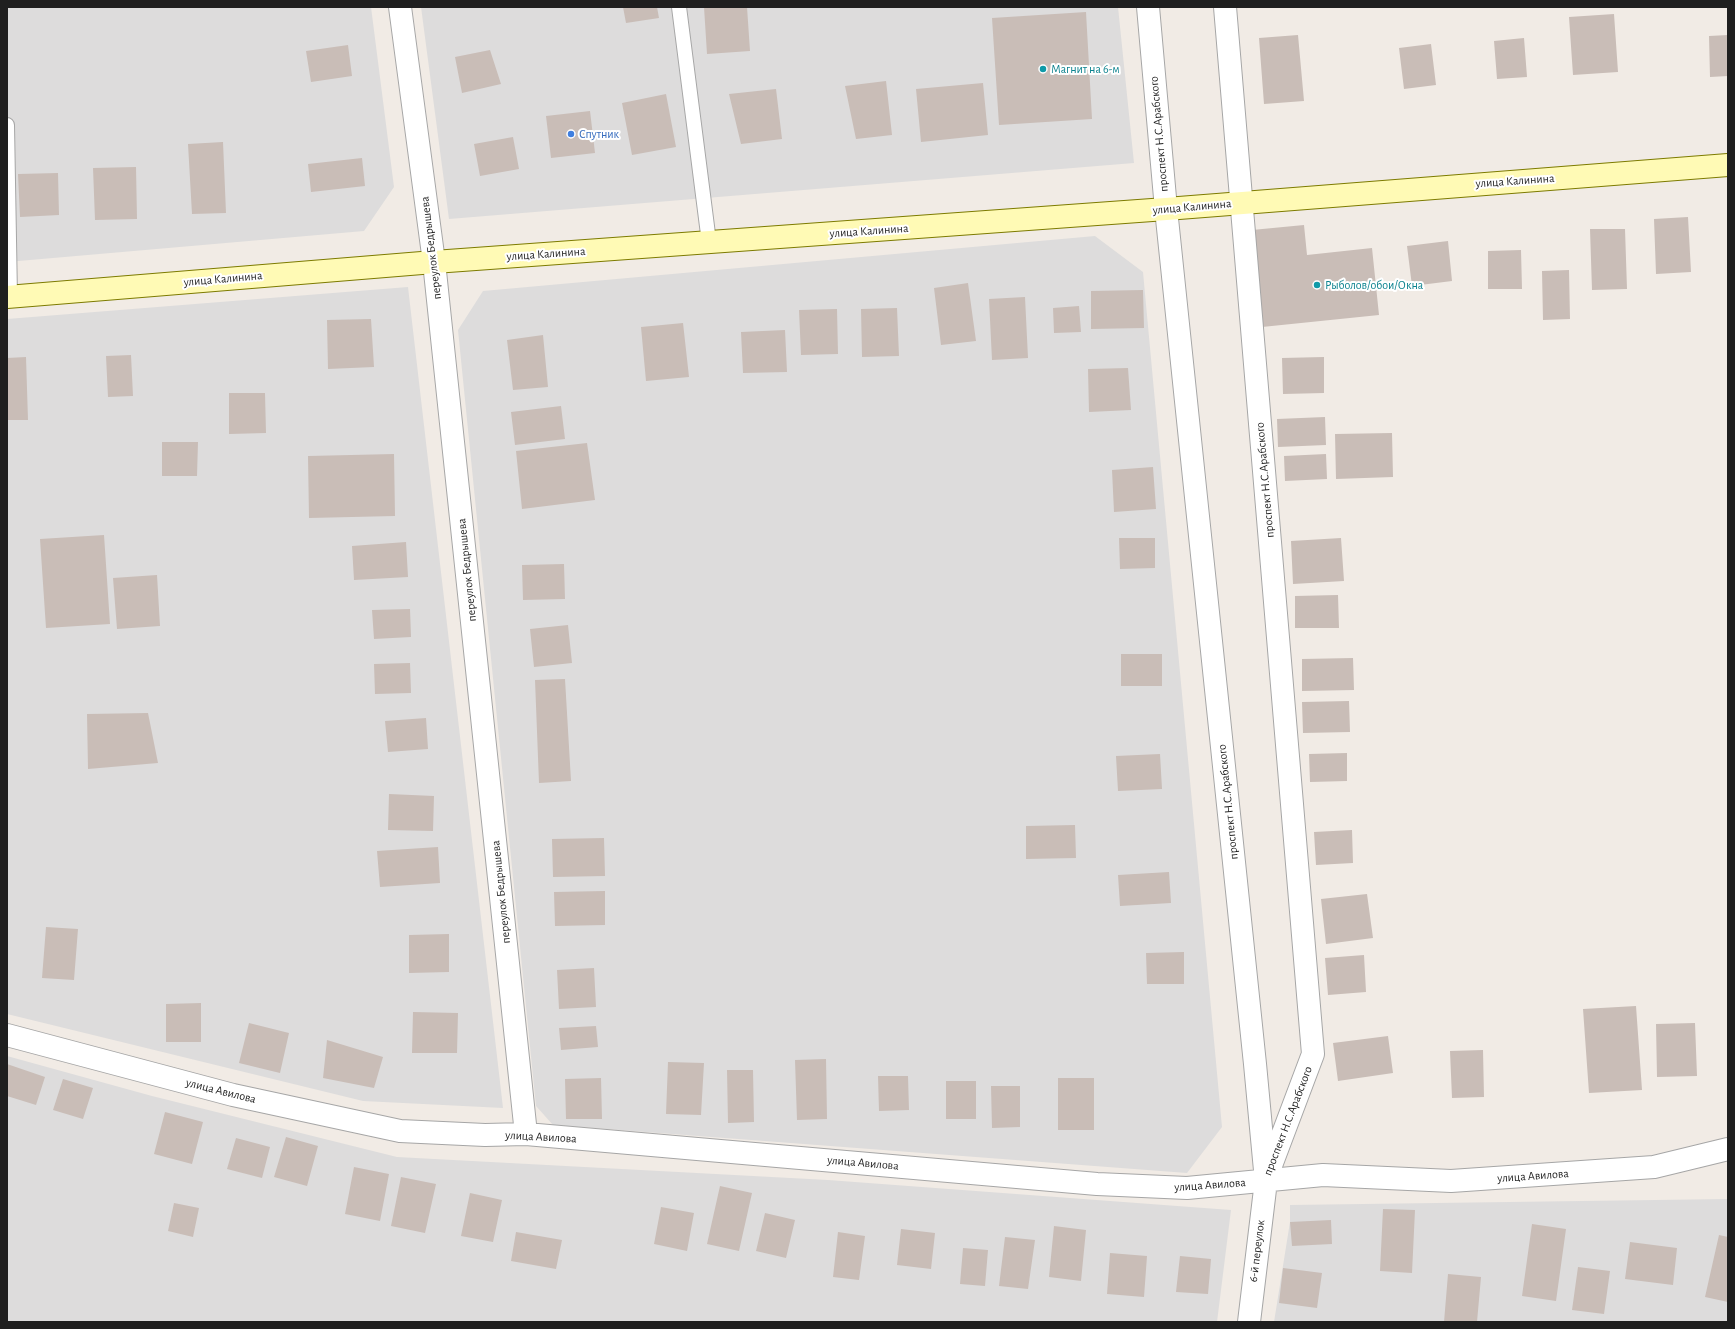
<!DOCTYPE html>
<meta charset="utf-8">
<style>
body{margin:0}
#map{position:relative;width:1735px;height:1329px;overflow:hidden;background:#f1ebe5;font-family:"Alegreya Sans",sans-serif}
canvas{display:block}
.frame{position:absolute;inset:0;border:8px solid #1f1f1f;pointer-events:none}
</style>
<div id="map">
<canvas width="1735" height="1329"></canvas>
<div class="frame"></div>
</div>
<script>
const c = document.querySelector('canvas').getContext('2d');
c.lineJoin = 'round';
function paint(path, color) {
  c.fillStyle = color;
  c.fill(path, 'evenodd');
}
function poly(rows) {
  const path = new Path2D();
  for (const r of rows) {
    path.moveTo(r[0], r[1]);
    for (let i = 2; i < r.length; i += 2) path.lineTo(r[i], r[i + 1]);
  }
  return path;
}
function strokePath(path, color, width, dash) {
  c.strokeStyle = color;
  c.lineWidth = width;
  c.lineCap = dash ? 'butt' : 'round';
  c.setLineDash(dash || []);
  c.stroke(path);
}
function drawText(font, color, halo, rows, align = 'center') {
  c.font = font + ' "Alegreya Sans",sans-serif';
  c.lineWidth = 4;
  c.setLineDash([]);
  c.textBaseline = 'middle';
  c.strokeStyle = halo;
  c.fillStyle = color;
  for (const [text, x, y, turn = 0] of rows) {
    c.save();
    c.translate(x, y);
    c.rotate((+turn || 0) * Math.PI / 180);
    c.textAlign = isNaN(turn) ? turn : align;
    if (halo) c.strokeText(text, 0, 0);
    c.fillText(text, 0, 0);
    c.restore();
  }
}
paint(poly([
 [7,7,371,7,394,187,364,231,7,262],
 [421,7,1118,7,1134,163,449,219],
 [1095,236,1143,272,1222,1127,1187,1173,553,1125,536,1106,458,330,483,291],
 [408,287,503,1108,363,1101,7,1014,7,319],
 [7,1056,152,1096,397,1157,828,1180,1231,1210,1217,1322,7,1322],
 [1728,1199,1728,1322,1274,1322,1290,1222,1290,1205]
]), '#dddcdc');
paint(poly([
 [623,7,657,7,659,18,626,23],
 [704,7,747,7,750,51,707,54],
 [1086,12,1092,119,999,125,992,18],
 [1614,14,1618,72,1573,75,1569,17],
 [1298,35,1304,101,1264,104,1259,38],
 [1728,35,1728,76,1710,77,1709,36],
 [1524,38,1527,77,1497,79,1494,41],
 [1431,44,1436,85,1404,89,1399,48],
 [348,45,352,76,311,82,306,51],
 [490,50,501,84,462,93,455,57],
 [886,81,892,135,856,139,845,86],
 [983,83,988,135,921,142,916,89],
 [776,89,782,139,741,144,729,94],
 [666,94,676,147,632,155,622,103],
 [590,111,595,153,551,158,546,116],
 [513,137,519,169,480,176,474,144],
 [223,142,226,213,192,214,188,144],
 [362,158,365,186,311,192,308,164],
 [136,167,137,219,95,220,93,168],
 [58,173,59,215,20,217,18,174],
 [1688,217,1691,272,1656,274,1654,219],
 [1304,225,1307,255,1372,248,1379,315,1262,327,1252,230],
 [1590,229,1625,229,1627,289,1592,290],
 [1448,241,1452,281,1412,286,1407,246],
 [1521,250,1522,289,1488,289,1488,251],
 [1569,270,1570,319,1543,320,1542,271],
 [968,283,976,341,941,345,934,288],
 [1143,290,1144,328,1091,329,1091,291],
 [1025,297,1028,358,992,360,989,299],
 [1079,306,1081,332,1054,333,1053,308],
 [897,308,899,356,862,357,861,309],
 [837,309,838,354,801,355,799,310],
 [371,319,374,367,328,369,327,320],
 [683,323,689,377,646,381,641,327],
 [785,330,787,372,743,373,741,332],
 [543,335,548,387,513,390,507,340],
 [131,355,133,396,108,397,106,356],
 [26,357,28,420,7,420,7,358],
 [1324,357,1324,393,1283,394,1282,358],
 [1128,368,1131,410,1089,412,1088,369],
 [229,393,265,393,266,433,229,434],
 [561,406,565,439,515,445,511,412],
 [1325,417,1326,445,1278,447,1277,419],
 [1392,433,1393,477,1336,479,1335,434],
 [162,442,198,442,197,476,162,476],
 [587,443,595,500,522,509,516,451],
 [394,454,395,516,309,518,308,456],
 [1326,454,1327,479,1285,481,1284,456],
 [1153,467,1156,509,1114,512,1112,470],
 [104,535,110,624,46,628,40,539],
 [1119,538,1155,538,1155,568,1120,569],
 [1341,538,1344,581,1293,584,1291,541],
 [406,542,408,577,354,580,352,546],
 [564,564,565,599,523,600,522,565],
 [157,575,160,626,117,629,113,578],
 [1338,595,1339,628,1295,628,1295,596],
 [410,609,411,637,374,639,372,610],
 [568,625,572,663,534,667,530,629],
 [1121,654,1162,654,1162,686,1121,686],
 [1353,658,1354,690,1302,691,1302,659],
 [410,663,411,693,375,694,374,664],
 [565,679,571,781,539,783,535,680],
 [1349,701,1350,732,1303,733,1302,702],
 [148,713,158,763,88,769,87,714],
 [426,718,428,749,388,752,385,721],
 [1347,753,1347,781,1310,782,1309,754],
 [1160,754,1162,789,1118,791,1116,756],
 [389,794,434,796,433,831,388,830],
 [1075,825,1076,858,1026,859,1026,826],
 [1352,830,1353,863,1316,865,1314,832],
 [604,838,605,876,553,877,552,839],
 [438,847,440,883,380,887,377,851],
 [1169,872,1171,903,1120,906,1118,875],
 [605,891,605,925,555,926,554,892],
 [1367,894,1373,938,1326,944,1321,899],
 [46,927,78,929,74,980,42,978],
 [449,934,449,972,409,973,409,935],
 [1184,952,1184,984,1147,984,1146,953],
 [1364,955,1366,992,1328,995,1325,958],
 [594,968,596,1007,559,1009,557,970],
 [201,1003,201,1042,166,1042,166,1004],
 [1636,1006,1642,1090,1589,1093,1583,1009],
 [413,1012,458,1013,457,1053,412,1053],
 [249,1023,289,1033,280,1073,239,1063],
 [1695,1023,1697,1076,1657,1077,1656,1024],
 [596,1026,598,1047,561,1050,559,1028],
 [1388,1036,1393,1073,1338,1081,1333,1043],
 [327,1040,383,1057,374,1088,323,1078],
 [1483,1050,1484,1097,1452,1098,1450,1051],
 [826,1059,827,1119,797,1120,795,1060],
 [668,1062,704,1063,701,1115,666,1114],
 [7,1064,45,1077,36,1105,7,1096],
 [727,1070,753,1070,754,1122,728,1123],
 [878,1076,908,1076,909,1110,879,1111],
 [601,1078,602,1119,566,1119,565,1079],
 [1058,1078,1094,1078,1094,1130,1058,1130],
 [63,1079,93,1088,83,1119,53,1110],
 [946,1081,976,1081,976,1119,946,1119],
 [991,1086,1020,1086,1020,1127,992,1128],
 [165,1112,203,1122,192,1164,154,1154],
 [286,1137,318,1146,307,1186,274,1177],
 [236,1138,270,1147,262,1178,227,1169],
 [354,1167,389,1174,380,1221,345,1214],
 [401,1177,436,1184,425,1233,391,1226],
 [720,1186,752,1193,739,1251,707,1244],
 [470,1193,502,1200,493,1242,461,1236],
 [174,1203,199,1208,193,1237,168,1231],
 [661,1207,694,1213,687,1251,654,1244],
 [1383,1209,1415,1210,1412,1273,1380,1271],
 [765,1213,795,1220,786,1258,756,1251],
 [1331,1220,1332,1244,1292,1246,1290,1222],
 [1532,1224,1566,1229,1556,1301,1522,1296],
 [1054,1226,1086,1230,1081,1281,1049,1277],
 [901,1229,935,1233,931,1269,897,1265],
 [516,1232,562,1240,556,1269,511,1261],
 [838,1232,865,1236,859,1280,833,1277],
 [1719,1235,1728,1237,1728,1302,1705,1297],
 [1005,1237,1035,1240,1028,1289,999,1286],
 [1630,1242,1677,1248,1673,1285,1625,1279],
 [963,1248,988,1250,985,1286,960,1284],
 [1110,1253,1147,1256,1144,1297,1107,1294],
 [1180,1256,1211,1259,1208,1294,1176,1292],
 [1578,1267,1610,1271,1604,1314,1572,1310],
 [1283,1268,1322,1273,1317,1308,1279,1303],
 [1448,1274,1481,1277,1477,1322,1444,1322]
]), '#c9bdb7');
const service = poly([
 [679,7,709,242],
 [7,125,10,297]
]);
const minor = poly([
 [400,7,434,262,526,1134],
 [1148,7,1166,209,1255,1064,1266,1181,1249,1322],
 [1225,7,1313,1054,1267,1176],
 [7,1035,233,1095,400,1131,485,1135,526,1134,1097,1184,1187,1188,1323,1175,1451,1181,1654,1167,1728,1149]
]);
const secondary = poly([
 [7,297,434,262,1166,209,1728,165]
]);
strokePath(service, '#a6a6a6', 16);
strokePath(minor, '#a6a6a6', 24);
strokePath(secondary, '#7d7b00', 24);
strokePath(service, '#fff', 14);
strokePath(minor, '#fff', 22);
strokePath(secondary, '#fffab5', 22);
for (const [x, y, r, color] of [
 [1043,69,4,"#0f9aa8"],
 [571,134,4,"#3f7fe0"],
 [1317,285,4,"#0f9aa8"]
]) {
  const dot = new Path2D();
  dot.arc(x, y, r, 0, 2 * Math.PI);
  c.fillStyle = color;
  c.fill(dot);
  strokePath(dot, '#fff', 1.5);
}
drawText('12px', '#0d838f', '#fff', [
 ["Магнит на 6-м",1051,69],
 ["Рыболов/обои/Окна",1325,285]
], 'left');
drawText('12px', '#366cbe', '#fff', [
 ["Спутник",579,134]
], 'left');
drawText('12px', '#1f1f1f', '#fff', [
 ["проспект Н.С.Арабского",1159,134,-95],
 ["улица Калинина",1515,181,-4],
 ["улица Калинина",1192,207,-5],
 ["улица Калинина",869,231,-4],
 ["переулок Бедрышева",431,248,-97],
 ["улица Калинина",546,254,-4],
 ["улица Калинина",223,279,-5],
 ["проспект Н.С.Арабского",1265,480,-95],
 ["переулок Бедрышева",467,570,-96],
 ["проспект Н.С.Арабского",1228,802,-96],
 ["переулок Бедрышева",501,892,-96],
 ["улица Авилова",221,1091,14],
 ["проспект Н.С.Арабского",1288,1121,-69],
 ["улица Авилова",541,1137,3],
 ["улица Авилова",863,1163,5],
 ["улица Авилова",1533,1176,-4],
 ["улица Авилова",1210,1185,-4],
 ["6-й переулок",1257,1251,-83]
]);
</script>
